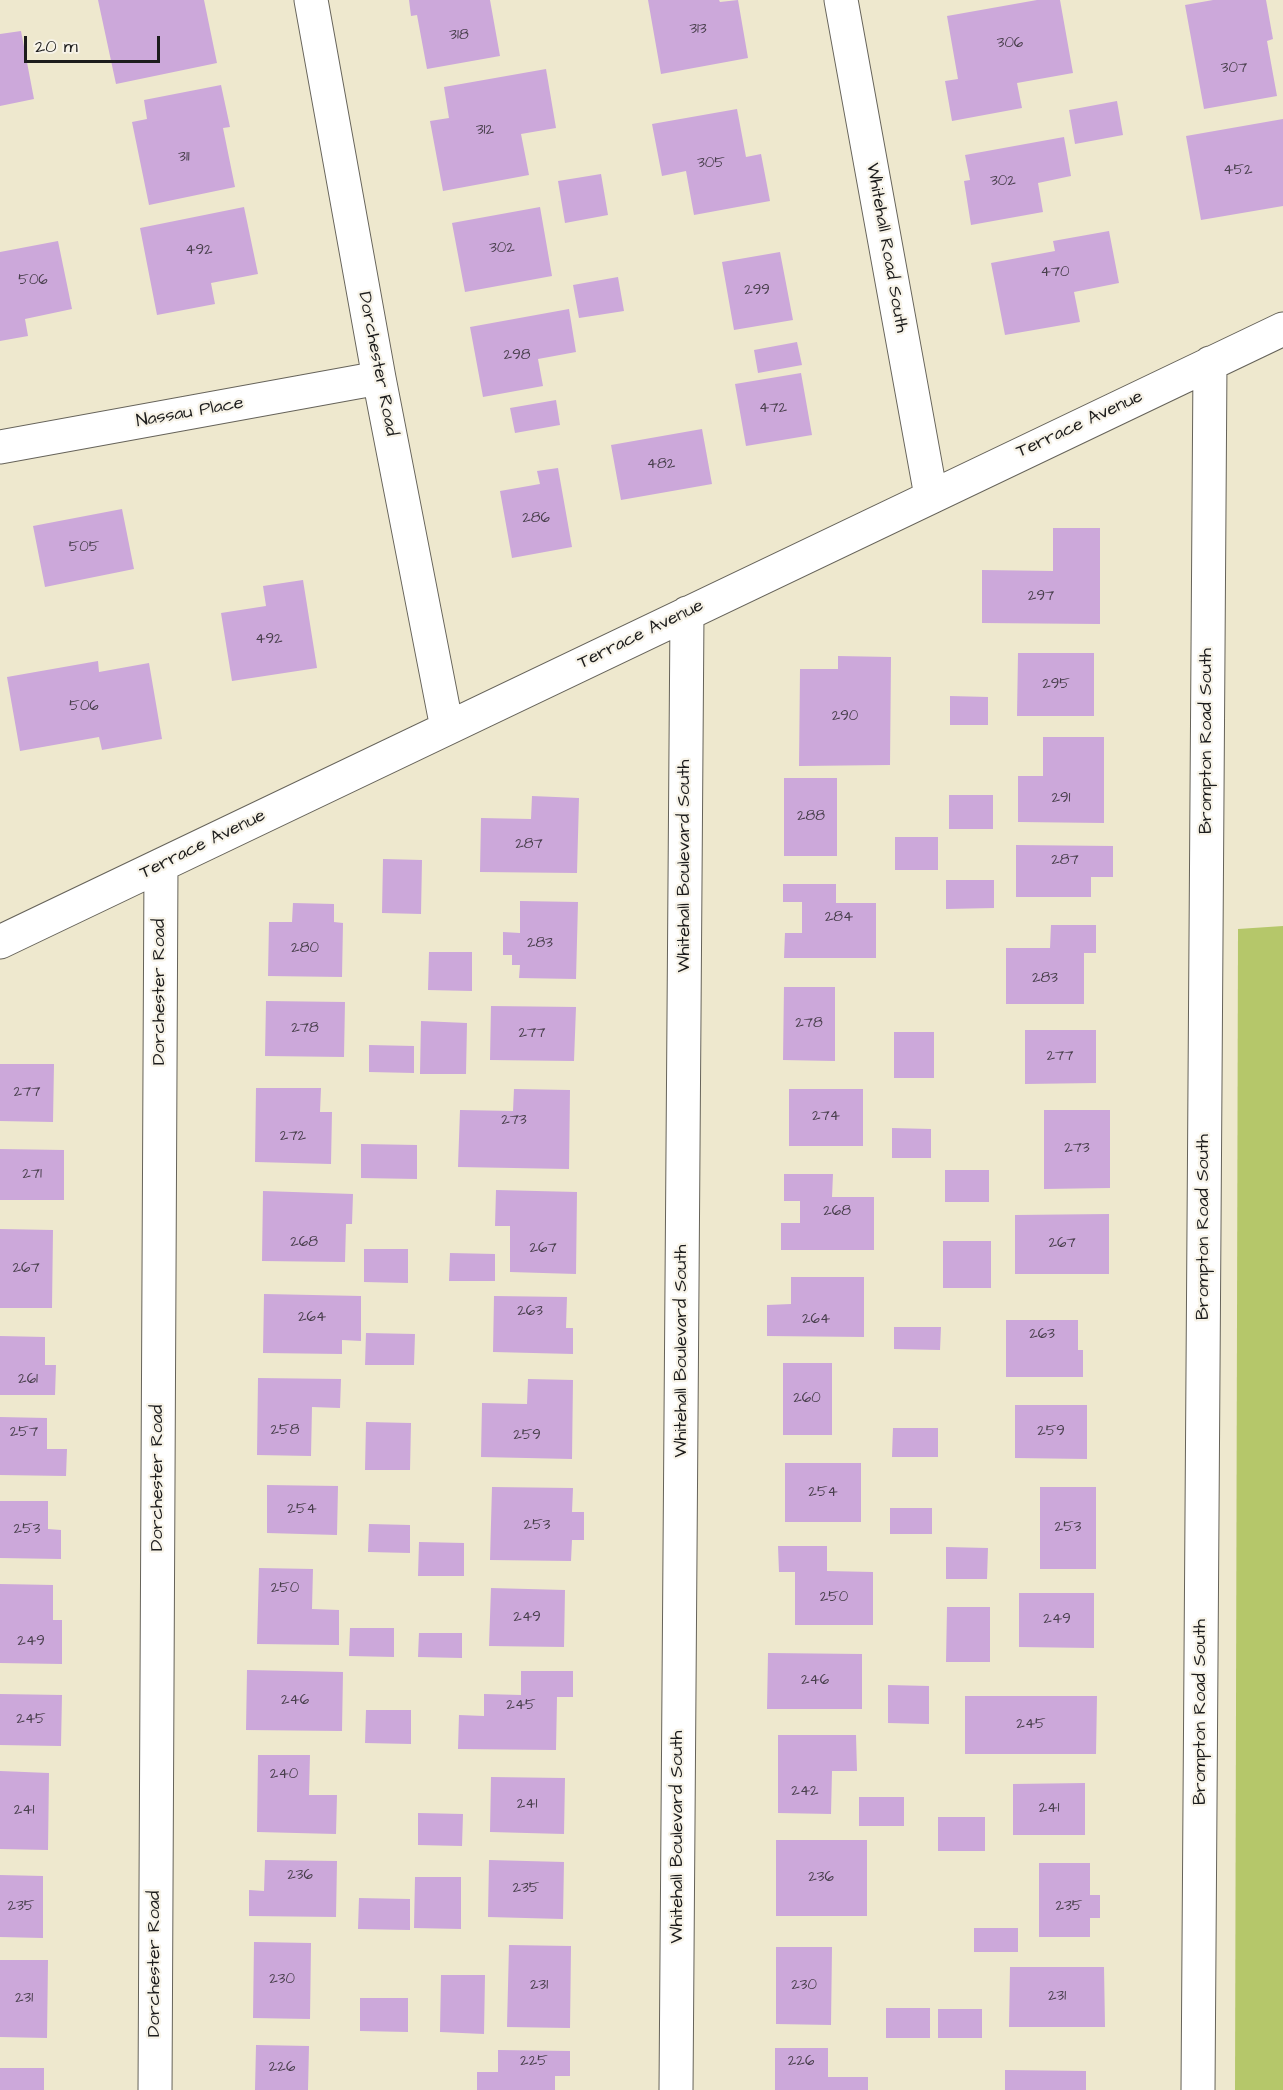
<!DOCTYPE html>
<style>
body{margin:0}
#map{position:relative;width:1283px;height:2090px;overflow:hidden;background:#eee8ce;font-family:"Architects Daughter",sans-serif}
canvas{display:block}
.scale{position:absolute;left:24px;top:36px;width:136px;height:27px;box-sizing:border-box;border:3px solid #1c1c1c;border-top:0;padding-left:8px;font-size:18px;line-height:21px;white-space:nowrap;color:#1c1c1c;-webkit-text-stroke:4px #f7f3e8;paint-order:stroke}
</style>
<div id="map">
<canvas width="1283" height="2090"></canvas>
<div class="scale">20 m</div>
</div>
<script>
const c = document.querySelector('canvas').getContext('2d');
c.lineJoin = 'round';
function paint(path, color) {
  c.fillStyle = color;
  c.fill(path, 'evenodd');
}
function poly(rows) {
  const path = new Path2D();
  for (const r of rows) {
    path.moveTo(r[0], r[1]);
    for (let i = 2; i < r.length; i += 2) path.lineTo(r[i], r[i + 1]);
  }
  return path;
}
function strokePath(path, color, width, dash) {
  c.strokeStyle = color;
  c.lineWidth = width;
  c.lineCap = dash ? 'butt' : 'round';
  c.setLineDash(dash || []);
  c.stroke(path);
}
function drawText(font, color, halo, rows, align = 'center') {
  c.font = font + ' "Architects Daughter",sans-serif';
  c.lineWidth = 4.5;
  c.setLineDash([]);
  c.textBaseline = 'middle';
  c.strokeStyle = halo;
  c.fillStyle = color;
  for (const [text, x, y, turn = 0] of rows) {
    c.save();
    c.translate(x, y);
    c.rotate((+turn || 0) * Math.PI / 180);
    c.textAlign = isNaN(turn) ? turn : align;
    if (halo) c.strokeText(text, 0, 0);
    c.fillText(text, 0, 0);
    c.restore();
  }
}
paint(poly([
 [1283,926,1283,2090,1235,2090,1238,929]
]), '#b5c76a');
paint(poly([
 [98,0,204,0,217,63,116,84],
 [409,0,490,0,500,56,427,69,417,15,411,16],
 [648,0,719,0,720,2,738,0,748,58,661,74],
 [1037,0,1060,0,1073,73,1017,83,1022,108,952,121,945,81,958,79,947,16],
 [1213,0,1266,0,1273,39,1267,41,1277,96,1204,109,1185,5],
 [21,31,34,99,0,106,0,34],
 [546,69,556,128,521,134,529,175,443,191,430,121,449,118,444,87],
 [221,85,230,127,223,128,235,187,149,205,132,122,147,119,144,100],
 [1117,101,1123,135,1075,144,1069,110],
 [737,109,746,157,761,154,770,201,694,215,686,171,662,176,652,124],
 [1283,119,1283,206,1201,220,1186,136],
 [1064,137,1071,176,1038,183,1043,212,971,225,964,181,970,180,965,155],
 [601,174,608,215,565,223,558,181],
 [244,207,258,274,211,283,215,304,157,315,140,228],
 [540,207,552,276,465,292,452,223],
 [1109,231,1119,283,1074,292,1080,322,1005,335,991,263,1055,251,1053,241],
 [58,241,72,309,25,319,28,336,0,341,0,252],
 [780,252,793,320,734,330,722,262],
 [618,277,624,311,579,318,573,285],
 [569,309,576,352,538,359,543,386,483,397,470,327],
 [797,342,802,365,758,373,754,350],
 [801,373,812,435,746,446,735,384],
 [556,400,560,425,515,433,510,408],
 [702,429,712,484,621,500,611,445],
 [558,468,572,547,512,558,500,491,540,484,537,471],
 [122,509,134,569,45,587,33,526],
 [1053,528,1100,528,1100,624,982,623,982,570,1053,571],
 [303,580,317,668,232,681,221,613,266,606,263,586],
 [1018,653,1094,653,1094,716,1017,716],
 [838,656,891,657,890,765,799,766,800,669,838,669],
 [98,661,99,672,149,663,162,739,102,750,99,737,20,751,7,677],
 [950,696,988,697,988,725,950,725],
 [1043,737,1104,737,1104,823,1018,822,1018,776,1043,776],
 [784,778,837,778,837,856,784,856],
 [949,795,993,795,993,829,949,829],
 [532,796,579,798,577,873,480,872,481,818,531,819],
 [895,837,938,837,938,870,895,870],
 [1016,845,1113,846,1113,877,1091,877,1091,897,1016,897],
 [383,859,422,860,421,914,382,913],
 [946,880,994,880,994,908,946,909],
 [783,884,836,884,836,903,876,903,876,958,784,958,785,933,802,933,802,902,783,902],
 [520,901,578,902,576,979,519,978,520,965,512,965,512,955,503,955,503,932,520,933],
 [293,903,334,904,334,922,343,923,342,977,268,976,269,922,292,922],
 [1051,925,1096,925,1096,953,1084,953,1084,1004,1006,1004,1006,948,1050,948],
 [429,952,472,952,472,991,428,990],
 [784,987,835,987,835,1061,783,1060],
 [266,1001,345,1002,344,1057,265,1056],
 [491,1006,576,1007,574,1061,490,1060],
 [421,1021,467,1023,466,1074,420,1074],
 [1025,1030,1096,1030,1096,1083,1025,1084],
 [894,1032,934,1032,934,1078,894,1078],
 [369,1045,414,1046,414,1073,369,1072],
 [0,1064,54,1064,53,1122,0,1121],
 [256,1088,321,1088,320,1112,332,1112,331,1164,255,1162],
 [514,1089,570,1090,569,1169,458,1167,460,1110,513,1111],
 [789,1089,863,1089,863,1146,789,1146],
 [1044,1110,1110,1110,1110,1188,1044,1189],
 [892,1128,931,1129,931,1158,892,1158],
 [361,1144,417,1145,417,1179,361,1178],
 [0,1149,64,1150,64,1200,0,1200],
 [945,1170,989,1170,989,1202,945,1202],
 [784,1174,833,1174,832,1197,874,1197,874,1250,781,1250,781,1223,800,1223,800,1201,784,1201],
 [496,1190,577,1192,576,1274,510,1272,510,1226,495,1226],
 [263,1191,353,1194,352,1224,346,1224,345,1262,262,1261],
 [1109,1214,1109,1274,1015,1274,1015,1215],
 [0,1229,53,1230,52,1308,0,1308],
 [943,1241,991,1241,991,1288,943,1288],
 [364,1249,408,1249,408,1283,364,1282],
 [450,1253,495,1254,495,1281,449,1281],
 [791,1277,864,1277,864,1337,767,1336,767,1305,791,1304],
 [264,1294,361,1296,361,1341,342,1340,342,1354,263,1353],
 [494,1296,567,1297,566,1328,573,1328,573,1354,493,1352],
 [1006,1320,1078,1320,1078,1350,1083,1350,1083,1377,1006,1377],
 [894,1327,941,1327,940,1350,894,1349],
 [366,1333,415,1334,414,1365,365,1365],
 [0,1336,45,1337,45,1365,56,1365,55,1395,0,1395],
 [783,1363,832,1363,832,1435,783,1435],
 [258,1378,341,1379,340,1408,312,1407,311,1456,257,1455],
 [528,1379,573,1380,572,1459,481,1457,482,1403,527,1404],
 [1015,1405,1087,1405,1087,1459,1015,1458],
 [0,1417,47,1418,47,1449,67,1449,66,1476,0,1475],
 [366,1422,411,1423,410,1470,365,1470],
 [893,1428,938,1428,938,1457,892,1457],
 [785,1463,861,1463,861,1522,785,1522],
 [267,1485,338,1486,337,1535,267,1533],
 [492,1487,573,1488,572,1512,584,1512,584,1540,572,1540,571,1561,490,1560],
 [1040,1487,1096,1487,1096,1569,1040,1569],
 [0,1501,48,1501,48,1529,61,1530,61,1559,0,1558],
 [890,1508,932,1508,932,1534,890,1534],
 [369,1524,410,1525,410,1553,368,1552],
 [419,1542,464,1543,464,1576,418,1576],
 [778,1546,827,1546,827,1571,873,1572,873,1625,795,1625,795,1572,779,1572],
 [946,1547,988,1548,987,1579,946,1579],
 [259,1568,313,1569,312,1609,339,1610,339,1645,257,1644],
 [0,1584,53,1585,53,1620,62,1620,62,1664,0,1663],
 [491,1588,565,1590,564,1647,489,1646],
 [1019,1593,1094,1593,1094,1648,1019,1647],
 [947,1607,990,1607,990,1662,946,1662],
 [350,1628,394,1628,394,1657,349,1656],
 [419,1633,462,1633,462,1658,418,1657],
 [768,1653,862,1654,862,1709,767,1709],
 [247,1670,343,1672,342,1731,246,1730],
 [521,1671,573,1671,573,1697,557,1697,556,1750,458,1749,459,1715,484,1716,484,1694,521,1695],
 [888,1685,929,1686,929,1724,888,1723],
 [0,1694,62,1695,61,1746,0,1745],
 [965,1696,1097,1696,1096,1754,965,1754],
 [366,1710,411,1710,411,1744,365,1743],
 [778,1735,856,1735,857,1771,832,1771,831,1814,778,1813],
 [258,1755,310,1755,309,1795,337,1795,336,1834,257,1832],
 [0,1771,49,1773,48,1850,0,1849],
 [491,1777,565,1778,564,1834,490,1832],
 [1085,1783,1085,1835,1013,1835,1013,1784],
 [859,1797,904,1797,904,1826,859,1826],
 [418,1813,463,1814,462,1846,418,1845],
 [938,1817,985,1817,985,1851,938,1851],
 [776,1840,867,1840,867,1916,776,1916],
 [265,1860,337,1861,336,1917,249,1916,249,1890,264,1891],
 [489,1860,564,1862,563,1919,488,1917],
 [1039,1863,1090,1863,1090,1895,1100,1895,1100,1918,1090,1918,1090,1937,1039,1937],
 [0,1875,43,1876,43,1938,0,1937],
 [415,1877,461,1877,461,1929,414,1928],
 [359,1898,410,1899,410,1930,358,1929],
 [974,1928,1018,1928,1018,1952,974,1952],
 [254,1942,311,1943,310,2019,253,2018],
 [509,1945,571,1946,570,2028,507,2027],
 [776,1947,832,1947,831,2025,776,2024],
 [0,1960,48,1960,47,2038,0,2037],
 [1010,1967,1104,1967,1105,2027,1009,2027],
 [441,1975,485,1975,484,2034,440,2032],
 [360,1998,408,1998,408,2032,360,2031],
 [886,2008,930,2008,930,2038,886,2038],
 [938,2009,982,2009,982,2038,938,2038],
 [256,2045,309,2046,308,2090,255,2090],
 [775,2048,828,2048,828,2077,868,2077,868,2090,775,2090],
 [498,2050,570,2051,570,2076,555,2076,555,2090,477,2090,477,2072,498,2072],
 [0,2068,44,2068,44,2090,0,2090],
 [1005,2070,1086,2071,1086,2090,1005,2090]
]), '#cca8da');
const minor = poly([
 [311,0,379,378,447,728],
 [841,0,931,496],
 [0,447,379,378],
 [0,942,1283,329],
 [155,2090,161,865],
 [676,2090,687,613],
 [1198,2090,1210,363]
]);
strokePath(minor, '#66635a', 35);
strokePath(minor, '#fff', 33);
drawText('15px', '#483f4c', null, [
 ["313",698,30],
 ["318",459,36],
 ["306",1010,44],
 ["307",1234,69],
 ["312",485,131],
 ["311",184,158],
 ["305",711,164],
 ["452",1238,171],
 ["302",1003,182],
 ["302",502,249],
 ["492",199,251],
 ["470",1055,273],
 ["506",33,281],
 ["299",757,291],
 ["298",517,356],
 ["472",773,409],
 ["482",661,465],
 ["286",536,519],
 ["505",84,548],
 ["297",1041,597],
 ["492",269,640],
 ["295",1056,685],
 ["506",84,707],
 ["290",845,717],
 ["291",1061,799],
 ["288",811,817],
 ["287",529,845],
 ["287",1065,861],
 ["284",839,918],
 ["283",540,944],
 ["280",305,949],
 ["283",1045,979],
 ["278",809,1024],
 ["278",305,1029],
 ["277",532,1034],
 ["277",1060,1057],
 ["277",27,1093],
 ["274",826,1117],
 ["273",514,1121],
 ["272",293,1137],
 ["273",1077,1149],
 ["271",32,1175],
 ["268",837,1212],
 ["268",304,1243],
 ["267",1062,1244],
 ["267",543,1249],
 ["267",26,1269],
 ["263",530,1312],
 ["264",312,1318],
 ["264",816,1320],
 ["263",1042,1335],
 ["261",28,1380],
 ["260",807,1399],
 ["258",285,1431],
 ["259",1051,1432],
 ["257",24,1433],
 ["259",527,1436],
 ["254",823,1493],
 ["254",302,1510],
 ["253",537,1526],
 ["253",1068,1528],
 ["253",27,1530],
 ["250",285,1589],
 ["250",834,1598],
 ["249",527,1618],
 ["249",1057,1620],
 ["249",31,1642],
 ["246",815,1681],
 ["246",295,1701],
 ["245",521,1706],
 ["245",31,1720],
 ["245",1031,1725],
 ["240",284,1775],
 ["242",805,1792],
 ["241",527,1805],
 ["241",1049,1809],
 ["241",24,1811],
 ["236",300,1876],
 ["236",821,1878],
 ["235",526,1889],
 ["235",21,1907],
 ["235",1069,1907],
 ["230",282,1980],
 ["231",539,1986],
 ["230",804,1986],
 ["231",1057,1997],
 ["231",24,1999],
 ["225",534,2062],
 ["226",801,2062],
 ["226",282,2068]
]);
drawText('18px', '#1c1c1c', '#f7f3e8', [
 ["Whitehall Road South",886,248,80],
 ["Dorchester Road",377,364,79],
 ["Nassau Place",190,413,-10],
 ["Terrace Avenue",1080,425,-25],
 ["Terrace Avenue",641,635,-26],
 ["Brompton Road South",1207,741,-90],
 ["Terrace Avenue",203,845,-26],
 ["Whitehall Boulevard South",685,866,-90],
 ["Dorchester Road",160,992,-90],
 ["Brompton Road South",1204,1227,-90],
 ["Whitehall Boulevard South",682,1351,-90],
 ["Dorchester Road",158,1478,-90],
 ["Brompton Road South",1201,1712,-90],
 ["Whitehall Boulevard South",678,1837,-90],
 ["Dorchester Road",155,1964,-90]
]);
</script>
